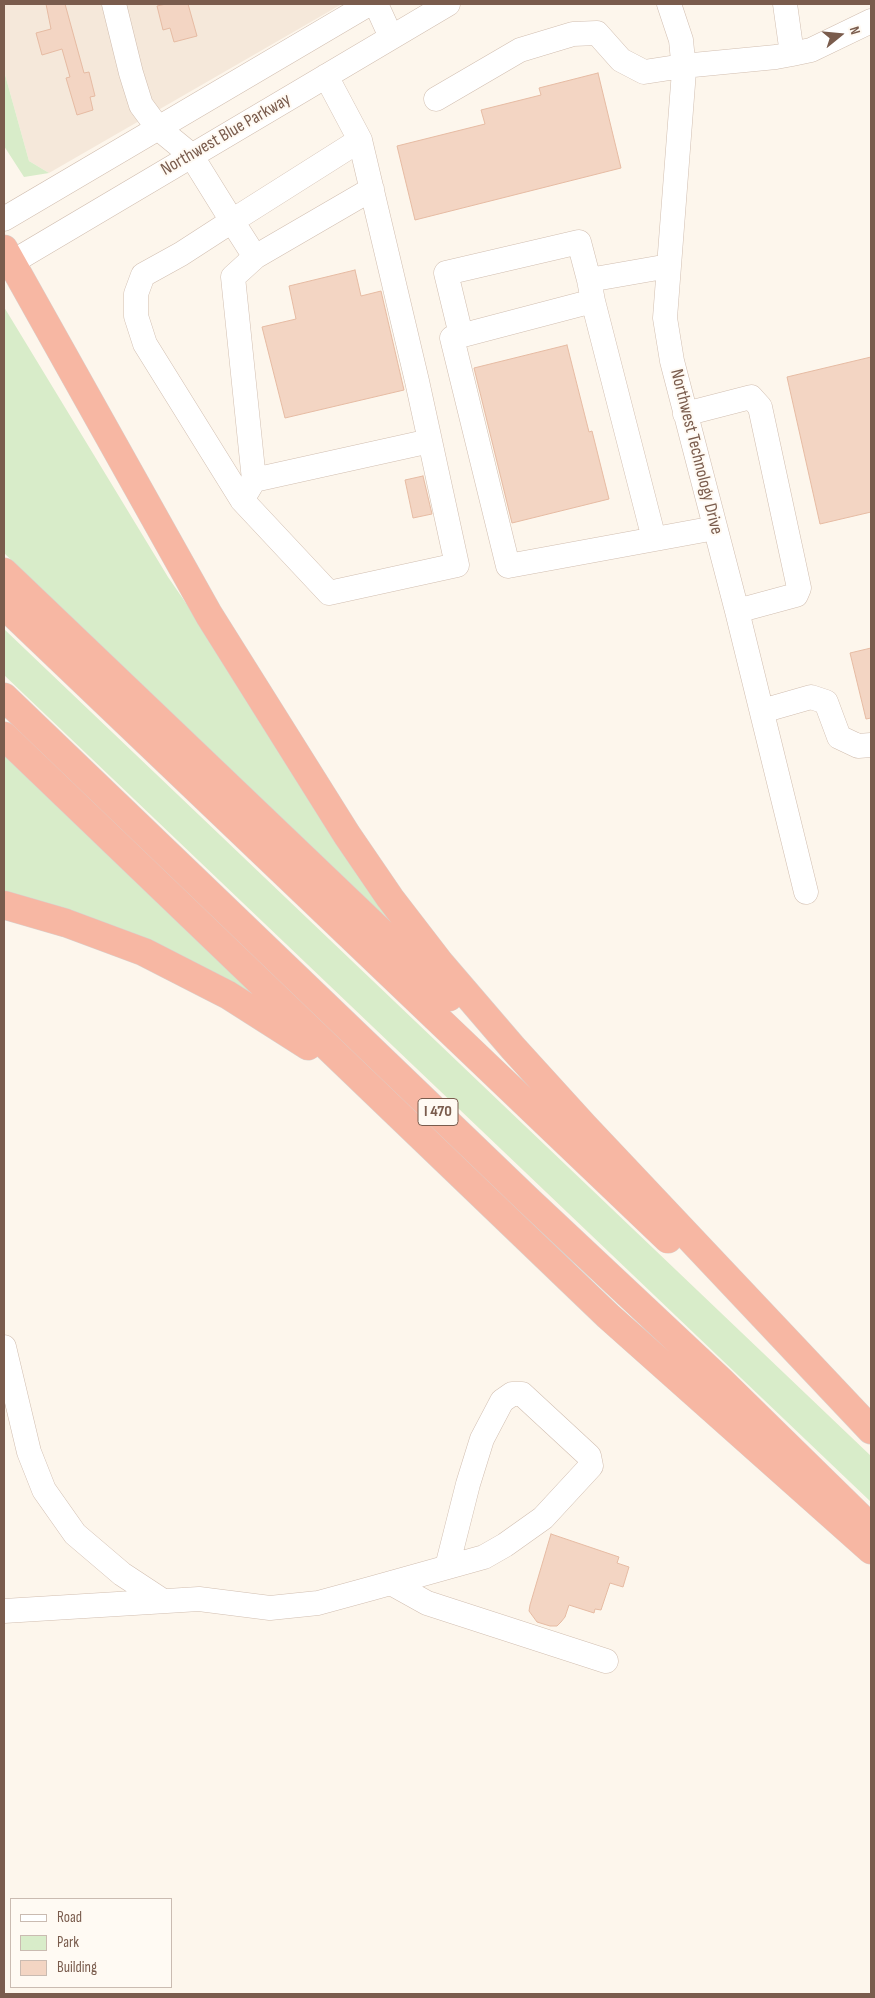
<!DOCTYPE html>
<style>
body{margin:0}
#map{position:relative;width:875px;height:1998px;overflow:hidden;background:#fdf6ec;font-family:"Sofia Sans Condensed",sans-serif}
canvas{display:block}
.frame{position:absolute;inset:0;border:5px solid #7a5c4d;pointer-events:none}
.legend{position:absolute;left:10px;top:1898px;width:162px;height:90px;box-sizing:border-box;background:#fffaf3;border:1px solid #cabbb1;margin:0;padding:6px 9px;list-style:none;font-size:15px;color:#7a5c4d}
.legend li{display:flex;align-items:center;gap:10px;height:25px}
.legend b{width:25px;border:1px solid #cabbb1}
.north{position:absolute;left:815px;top:10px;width:50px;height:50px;-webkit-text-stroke:4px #fffaf3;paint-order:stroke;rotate:73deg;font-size:14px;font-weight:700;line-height:20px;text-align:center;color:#7a5c4d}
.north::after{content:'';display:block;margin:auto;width:18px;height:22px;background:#7a5c4d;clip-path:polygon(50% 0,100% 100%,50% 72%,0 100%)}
</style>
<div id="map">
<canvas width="875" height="1998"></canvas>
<div class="frame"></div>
<ul class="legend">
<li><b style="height:6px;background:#fff"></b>Road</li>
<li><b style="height:14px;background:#d8ecc9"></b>Park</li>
<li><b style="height:14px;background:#f3d5c3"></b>Building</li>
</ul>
<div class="north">N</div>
</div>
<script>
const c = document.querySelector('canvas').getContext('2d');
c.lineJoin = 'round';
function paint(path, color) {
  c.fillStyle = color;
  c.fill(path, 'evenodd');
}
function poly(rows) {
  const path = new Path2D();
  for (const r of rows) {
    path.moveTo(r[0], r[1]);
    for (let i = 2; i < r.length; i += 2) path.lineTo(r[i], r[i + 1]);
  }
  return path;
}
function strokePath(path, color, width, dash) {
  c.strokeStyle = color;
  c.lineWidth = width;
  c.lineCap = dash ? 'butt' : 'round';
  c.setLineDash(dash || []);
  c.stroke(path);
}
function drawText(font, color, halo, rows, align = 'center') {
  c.font = font + ' "Sofia Sans Condensed",sans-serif';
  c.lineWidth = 4;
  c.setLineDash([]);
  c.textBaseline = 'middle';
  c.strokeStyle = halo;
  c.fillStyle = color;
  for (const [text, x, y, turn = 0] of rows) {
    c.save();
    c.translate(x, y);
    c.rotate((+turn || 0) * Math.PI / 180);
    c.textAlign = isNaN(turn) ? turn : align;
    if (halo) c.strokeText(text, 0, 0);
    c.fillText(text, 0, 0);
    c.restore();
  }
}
paint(poly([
 [4,4,342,4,49,173,29,161,4,71]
]), '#f5e8da');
paint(poly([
 [4,71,29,161,49,173,24,177,4,146],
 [4,307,168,577,210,638,401,929,375,908,4,553],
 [4,629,871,1456,871,1502,4,675],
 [4,750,280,1014,4,893]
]), '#d8ecc9');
const building = poly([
 [46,4,65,4,84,73,89,72,95,96,90,97,93,110,77,115,66,78,70,77,62,49,42,55,36,33,51,29,46,4],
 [166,4,188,4,197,36,174,42,170,28,163,30,157,6,166,4],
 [598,73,621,168,415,220,397,146,485,124,481,110,541,95,539,88,598,73],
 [355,270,361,296,381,291,404,390,285,418,262,327,296,319,289,286,355,270],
 [567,345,589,432,592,431,609,499,512,523,474,368,567,345],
 [871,357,871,512,820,524,787,377,871,357],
 [423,476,432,514,413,518,405,480,423,476],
 [871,648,871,718,866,719,850,653,871,648],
 [551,1534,619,1557,617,1563,629,1567,623,1587,610,1583,601,1610,595,1609,594,1613,569,1605,565,1617,561,1622,557,1626,550,1626,537,1622,529,1611,530,1605,551,1534]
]);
paint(building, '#f3d5c3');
strokePath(building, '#e6bba3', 1);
const minor = poly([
 [114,4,131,73,141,105,158,128,191,155,232,221,181,254,143,275,136,294,136,316,145,344,242,500,329,593,457,565,417,381,360,140,326,76],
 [376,4,391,37],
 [669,4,681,40,684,71,665,318,672,361,737,611,806,892],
 [792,54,811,50,871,21],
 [436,99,520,50,573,34,597,33,621,60,644,72,683,66,776,57,792,54,785,4],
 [360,140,232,221,255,257,372,189],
 [4,219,369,4],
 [669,266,589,280,593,301,452,338,508,566,715,528],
 [4,267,448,4],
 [593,301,654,539],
 [461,335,446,273,579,242,589,280],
 [685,414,751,397,760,407,799,588,796,595,737,611],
 [254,480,430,441],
 [242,500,254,480,233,277,255,257],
 [762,711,811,697,826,702,839,737,858,746,871,745],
 [4,1347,29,1452,44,1490,75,1534,122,1574,163,1601],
 [391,1583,427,1603,606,1661],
 [4,1611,199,1599,270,1608,318,1603,373,1588,484,1557,505,1545,543,1518,591,1466,589,1456,522,1394,512,1394,502,1401,482,1439,468,1484,447,1567]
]);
const highway = poly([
 [4,249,209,615,347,835,390,898,440,963,513,1048,584,1126,871,1430],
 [4,572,449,997],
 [4,605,668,1239],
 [4,697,528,1200,721,1381,871,1528],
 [4,736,608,1316,871,1550],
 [4,905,66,923,144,952,228,995,308,1046]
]);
strokePath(minor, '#d1beb0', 25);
strokePath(highway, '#dad1cd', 29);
strokePath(minor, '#fff', 24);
strokePath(highway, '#f7b7a3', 28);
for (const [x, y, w] of [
 [438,1112,40]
]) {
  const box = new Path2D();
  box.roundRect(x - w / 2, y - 13.5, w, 27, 4);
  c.fillStyle = '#fffaf3';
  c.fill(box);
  strokePath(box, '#7a5c4d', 1);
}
drawText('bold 16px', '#7a5c4d', null, [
 ["I 470",438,1112]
]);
drawText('18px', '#7a5c4d', '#fffaf3', [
 ["Northwest Blue Parkway",226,135,-30],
 ["Northwest Technology Drive",696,452,76]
]);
</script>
